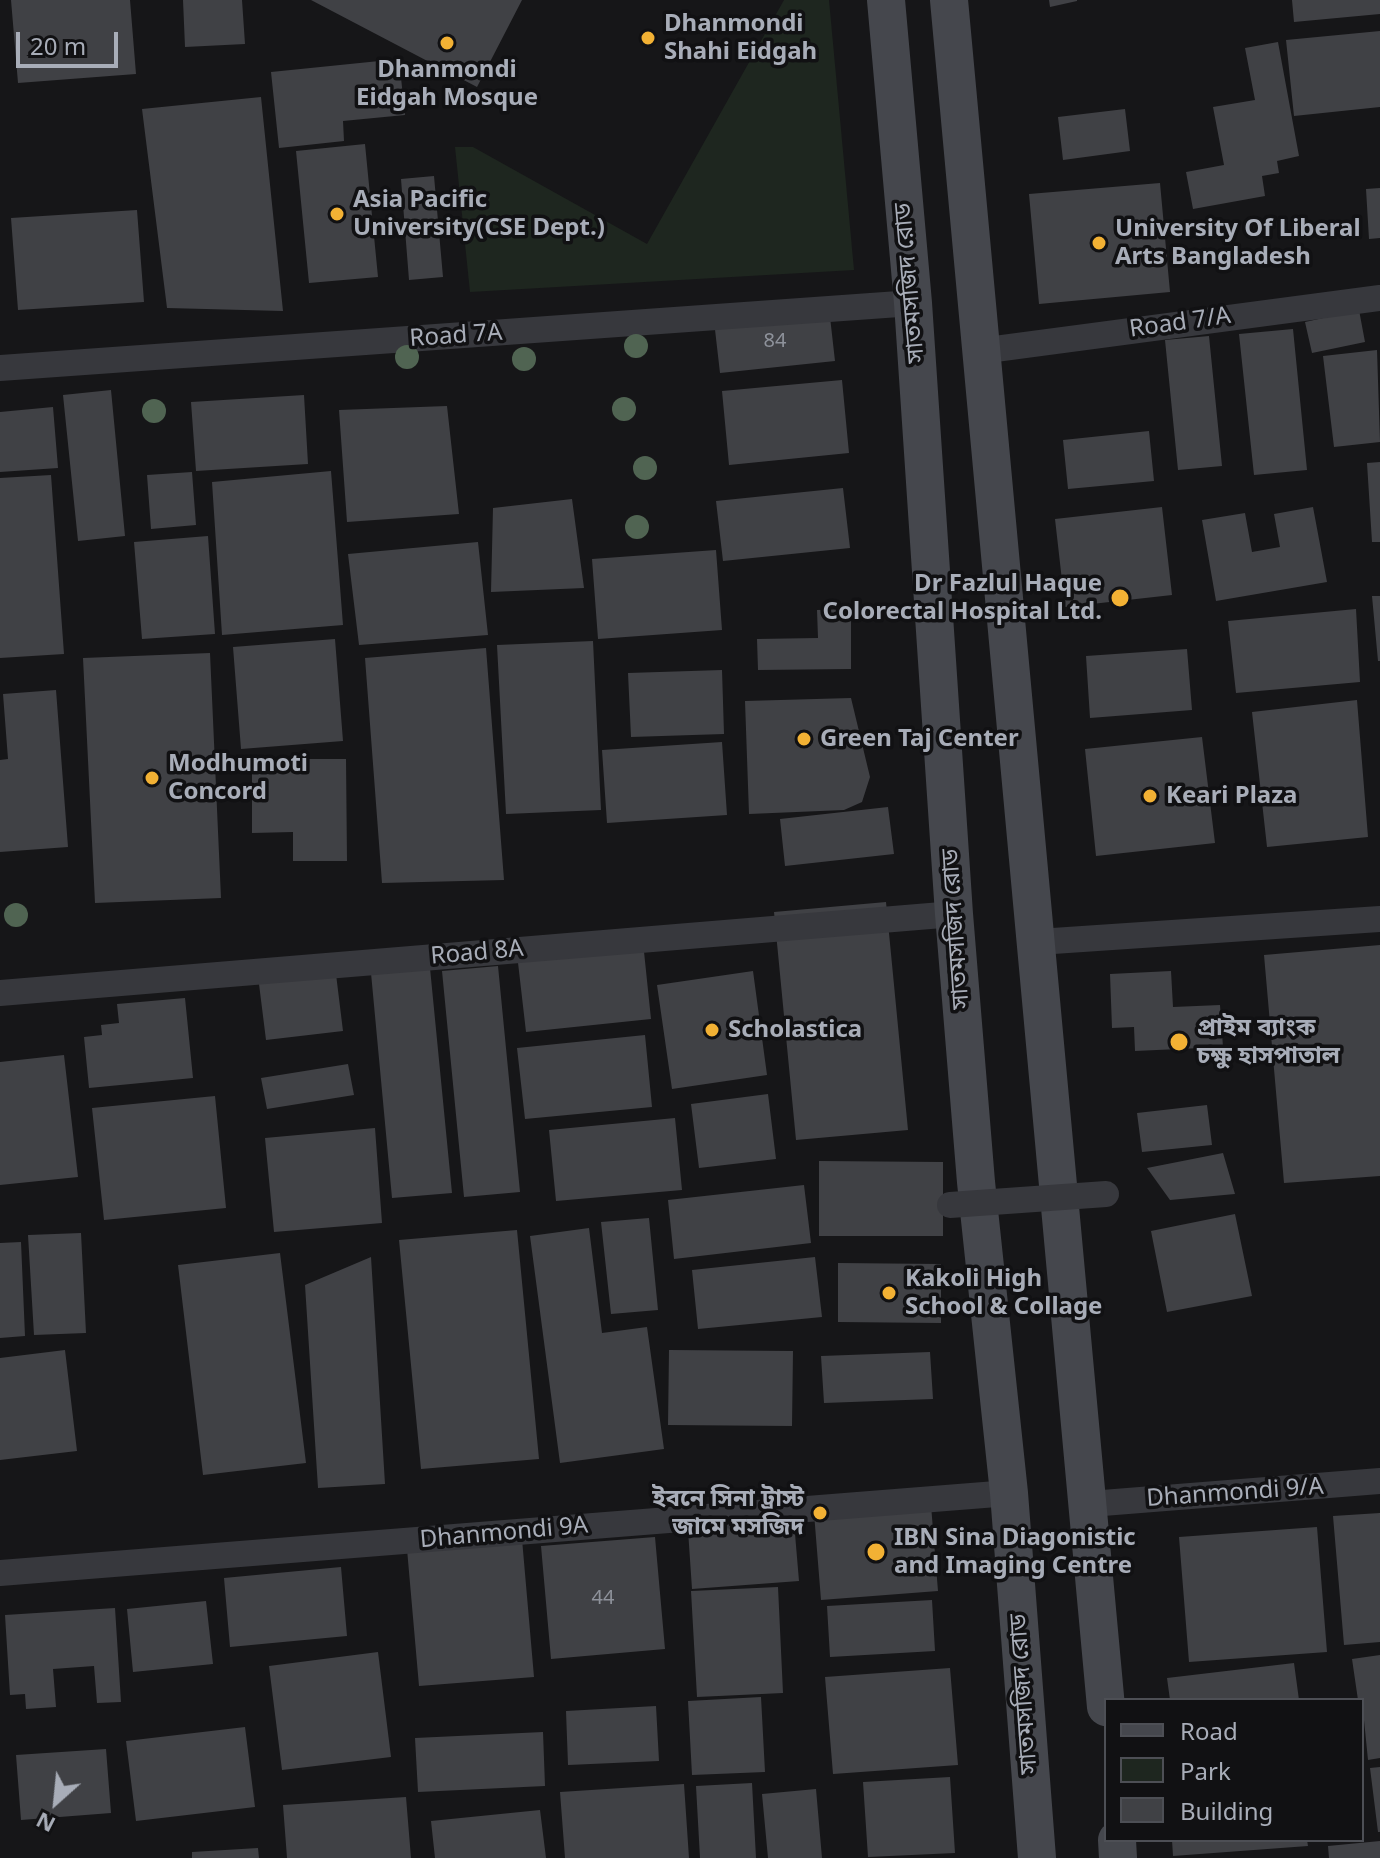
<!DOCTYPE html>
<meta charset="utf-8">
<style>
body{margin:0}
#map{position:relative;width:1380px;height:1858px;overflow:hidden;background:#161618;font-family:"Noto Sans",sans-serif}
canvas{display:block}
.legend{position:absolute;left:1104px;top:1698px;width:260px;height:144px;box-sizing:border-box;background:#111113;border:2px solid #4d4f55;margin:0;padding:10px 14px;list-style:none;font-size:24px;color:#a8adb8}
.legend li{display:flex;align-items:center;gap:16px;height:40px}
.legend b{width:40px;border:2px solid #4d4f55}
.north{position:absolute;left:16px;top:1762px;width:80px;height:80px;-webkit-text-stroke:6px #111113;paint-order:stroke;rotate:207deg;font-size:22px;font-weight:700;line-height:32px;text-align:center;color:#a8adb8}
.north::after{content:'';display:block;margin:auto;width:28px;height:36px;background:#a8adb8;clip-path:polygon(50% 0,100% 100%,50% 72%,0 100%)}
.scale{position:absolute;left:16px;top:32px;width:102px;height:36px;box-sizing:border-box;border:4px solid #a8adb8;border-top:0;padding-left:10px;font-size:24px;line-height:28px;white-space:nowrap;color:#a8adb8;-webkit-text-stroke:6px #111113;paint-order:stroke}
</style>
<div id="map">
<canvas width="1380" height="1858"></canvas>
<ul class="legend">
<li><b style="height:10px;background:#45474d"></b>Road</li>
<li><b style="height:22px;background:#1e261f"></b>Park</li>
<li><b style="height:22px;background:#404145"></b>Building</li>
</ul>
<div class="north">N</div>
<div class="scale">20 m</div>
</div>
<script>
const c = document.querySelector('canvas').getContext('2d');
c.lineJoin = 'round';
function paint(path, color) {
  c.fillStyle = color;
  c.fill(path, 'evenodd');
}
function poly(rows) {
  const path = new Path2D();
  for (const r of rows) {
    path.moveTo(r[0], r[1]);
    for (let i = 2; i < r.length; i += 2) path.lineTo(r[i], r[i + 1]);
  }
  return path;
}
function strokePath(path, color, width, dash) {
  c.strokeStyle = color;
  c.lineWidth = width;
  c.lineCap = dash ? 'butt' : 'round';
  c.setLineDash(dash || []);
  c.stroke(path);
}
function drawText(font, color, halo, rows, align = 'center') {
  c.font = font + ' "Noto Sans","Noto Sans Bengali",sans-serif';
  c.lineWidth = 7;
  c.setLineDash([]);
  c.textBaseline = 'middle';
  c.strokeStyle = halo;
  c.fillStyle = color;
  for (const [text, x, y, turn = 0] of rows) {
    c.save();
    c.translate(x, y);
    c.rotate((+turn || 0) * Math.PI / 180);
    c.textAlign = isNaN(turn) ? turn : align;
    if (halo) c.strokeText(text, 0, 0);
    c.fillText(text, 0, 0);
    c.restore();
  }
}
paint(poly([
 [784,0,829,0,854,270,470,292,455,147,473,147,647,244]
]), '#1e261f');
paint(poly([
 [11,0,130,0,136,74,18,83],
 [183,0,242,0,245,44,185,47],
 [311,0,522,0,477,87],
 [1049,0,1077,0,1077,1,1050,7],
 [1292,0,1380,0,1380,14,1294,22],
 [1380,31,1380,107,1294,116,1286,40],
 [1278,42,1299,156,1277,161,1279,173,1262,176,1265,196,1193,209,1186,172,1224,165,1213,107,1255,100,1245,48],
 [399,59,405,115,343,121,344,141,279,148,271,72],
 [261,97,283,311,167,308,142,109],
 [1125,109,1130,151,1063,160,1058,117],
 [365,144,378,277,309,283,296,151],
 [434,176,443,277,409,280,401,179],
 [1160,183,1170,292,1039,304,1029,194],
 [1380,188,1380,238,1369,239,1366,189],
 [137,210,144,302,18,310,11,218],
 [829,308,835,361,720,373,714,321],
 [1359,310,1365,342,1312,353,1305,322],
 [1293,329,1307,470,1254,475,1239,334],
 [1209,336,1222,466,1178,470,1165,340],
 [1377,350,1380,442,1334,447,1323,356],
 [842,380,849,453,729,465,722,391],
 [111,390,125,536,78,541,63,395],
 [304,395,308,464,196,471,191,402],
 [447,406,459,514,347,522,339,410],
 [53,407,58,468,0,472,0,412],
 [1149,431,1154,481,1068,489,1063,440],
 [1380,462,1380,542,1372,542,1367,463],
 [331,471,343,625,222,635,212,482],
 [192,472,196,525,151,529,147,475],
 [51,475,64,654,0,658,0,478],
 [843,488,850,548,723,561,716,501],
 [572,499,584,588,491,592,493,508],
 [1162,507,1172,595,1065,607,1055,519],
 [1313,507,1327,582,1216,601,1202,520,1245,513,1252,552,1280,547,1274,514],
 [208,536,215,634,142,639,134,542],
 [478,542,488,635,359,645,348,554],
 [716,550,722,630,598,639,592,559],
 [1372,596,1380,596,1380,661,1378,661],
 [851,609,851,669,758,670,757,639,818,638,817,610],
 [1356,609,1360,682,1236,693,1228,621],
 [335,639,343,741,241,749,233,647],
 [593,641,601,810,506,814,497,645],
 [486,648,504,880,382,883,365,658],
 [1187,649,1192,710,1090,718,1086,656],
 [210,653,221,898,95,903,83,658],
 [722,670,724,734,631,737,628,673],
 [56,690,68,847,0,852,0,760,8,759,3,694],
 [851,698,870,777,862,802,844,810,749,814,745,701],
 [1357,700,1368,837,1267,847,1252,712],
 [1202,737,1215,843,1096,856,1085,749],
 [722,742,727,815,607,823,602,750],
 [252,759,346,759,347,861,293,861,293,832,252,833],
 [888,807,894,854,785,866,780,819],
 [886,902,908,1130,796,1140,774,912],
 [643,942,651,1019,526,1032,517,954],
 [1380,945,1380,1176,1284,1183,1264,955],
 [335,966,343,1031,266,1040,258,976],
 [498,966,520,1192,464,1197,442,971],
 [430,968,452,1193,392,1198,371,973],
 [753,971,767,1075,672,1089,657,985],
 [1171,971,1173,1007,1220,1005,1223,1047,1135,1051,1134,1027,1112,1028,1110,974],
 [185,998,193,1078,89,1088,84,1037,102,1035,101,1025,119,1023,117,1004],
 [645,1035,652,1107,525,1119,517,1048],
 [64,1055,78,1177,0,1185,0,1062],
 [348,1064,354,1095,267,1109,261,1078],
 [768,1094,776,1159,699,1168,691,1104],
 [215,1096,226,1208,104,1220,92,1108],
 [1207,1105,1212,1145,1142,1152,1137,1113],
 [675,1118,682,1190,556,1201,549,1130],
 [375,1128,382,1223,274,1232,265,1138],
 [1223,1153,1235,1194,1170,1200,1147,1168],
 [819,1161,943,1162,943,1236,819,1236],
 [804,1185,811,1243,674,1259,668,1200],
 [1235,1214,1252,1296,1167,1312,1151,1231],
 [649,1218,658,1310,611,1314,601,1222],
 [589,1228,602,1333,647,1327,664,1449,560,1463,530,1236],
 [517,1230,539,1459,421,1469,399,1240],
 [81,1233,86,1333,34,1335,28,1235],
 [21,1242,25,1336,0,1338,0,1243],
 [280,1253,306,1463,203,1475,178,1265],
 [371,1257,385,1484,318,1488,305,1285],
 [815,1257,822,1317,698,1329,692,1270],
 [838,1263,941,1264,941,1323,838,1322],
 [65,1350,77,1451,0,1460,0,1358],
 [669,1350,793,1351,792,1426,668,1425],
 [930,1352,933,1399,824,1403,821,1356],
 [931,1505,938,1591,821,1600,814,1513],
 [1380,1513,1380,1642,1344,1645,1333,1516],
 [794,1522,799,1581,692,1589,688,1530],
 [1317,1527,1327,1652,1189,1662,1179,1537],
 [655,1537,665,1649,551,1659,541,1546],
 [522,1539,534,1677,419,1686,407,1549],
 [341,1567,347,1636,230,1647,224,1578],
 [778,1587,783,1693,697,1697,691,1591],
 [932,1600,935,1651,830,1657,827,1606],
 [206,1601,213,1664,133,1672,127,1609],
 [115,1608,121,1702,97,1703,94,1666,53,1669,56,1707,26,1709,25,1694,10,1695,5,1615],
 [378,1652,391,1757,282,1770,269,1666],
 [1380,1655,1380,1758,1368,1760,1362,1700,1358,1700,1352,1659],
 [1294,1663,1299,1700,1170,1700,1167,1678],
 [950,1668,958,1765,833,1774,825,1677],
 [761,1697,765,1772,692,1775,688,1701],
 [656,1706,659,1761,568,1765,566,1711],
 [245,1727,255,1807,136,1821,126,1741],
 [543,1732,545,1786,418,1792,415,1738],
 [106,1749,111,1813,21,1820,16,1755],
 [1380,1767,1380,1832,1378,1832,1370,1768],
 [950,1777,955,1853,868,1857,863,1782],
 [752,1783,756,1858,700,1858,696,1786],
 [684,1784,689,1858,565,1858,560,1792],
 [816,1789,822,1858,768,1858,762,1794],
 [406,1797,411,1858,287,1858,283,1805],
 [540,1810,546,1858,435,1858,431,1821],
 [1172,1840,1307,1840,1308,1846,1173,1856],
 [1380,1841,1380,1858,1329,1858,1328,1846],
 [258,1848,259,1858,192,1858,192,1852]
]), '#404145');
strokePath(poly([
 [980,351,1380,298],
 [0,368,913,303],
 [1038,942,1380,919],
 [0,993,954,914],
 [1090,1504,1380,1481],
 [0,1573,1009,1493]
]), '#37383d', 26);
strokePath(poly([
 [886,0,913,303,954,914,976,1182,1009,1493,1037,1858],
 [949,0,1106,1707],
 [1117,1840,1118,1858]
]), '#45474d', 38);
strokePath(poly([
 [950,1205,1106,1194]
]), '#37383d', 26);
c.fillStyle = '#506452';
for (const [x, y] of [
 [636,346],
 [407,357],
 [524,359],
 [624,409],
 [154,411],
 [645,468],
 [637,527],
 [16,915]
]) {
  c.beginPath();
  c.arc(x, y, 12, 0, 2 * Math.PI);
  c.fill();
}
for (const [x, y, r, color] of [
 [648,38,8,"#f2b134"],
 [447,43,8,"#f2b134"],
 [337,214,8,"#f2b134"],
 [1099,243,8,"#f2b134"],
 [1120,598,10,"#f2b134"],
 [804,739,8,"#f2b134"],
 [152,778,8,"#f2b134"],
 [1150,796,8,"#f2b134"],
 [712,1030,8,"#f2b134"],
 [1179,1042,10,"#f2b134"],
 [889,1293,8,"#f2b134"],
 [820,1513,8,"#f2b134"],
 [876,1552,10,"#f2b134"]
]) {
  const dot = new Path2D();
  dot.arc(x, y, r, 0, 2 * Math.PI);
  c.fillStyle = color;
  c.fill(dot);
  strokePath(dot, '#111113', 3);
}
drawText('20px', '#8e929b', null, [
 ["84",775,341],
 ["44",603,1598]
]);
drawText('bold 24px', '#a8adb8', '#111113', [
 ["Dhanmondi",664,24],
 ["Shahi Eidgah",664,52],
 ["Dhanmondi",447,70,"center"],
 ["Eidgah Mosque",447,98,"center"],
 ["Asia Pacific",353,200],
 ["University(CSE Dept.)",353,228],
 ["University Of Liberal",1115,229],
 ["Arts Bangladesh",1115,257],
 ["Dr Fazlul Haque",1102,584,"right"],
 ["Colorectal Hospital Ltd.",1102,612,"right"],
 ["Green Taj Center",820,739],
 ["Modhumoti",168,764],
 ["Concord",168,792],
 ["Keari Plaza",1166,796],
 ["প্রাইম ব্যাংক",1197,1028],
 ["চক্ষু হাসপাতাল",1197,1056],
 ["Scholastica",728,1030],
 ["Kakoli High",905,1279],
 ["School & Collage",905,1307],
 ["ইবনে সিনা ট্রাস্ট",804,1499,"right"],
 ["জামে মসজিদ",804,1527,"right"],
 ["IBN Sina Diagonistic",894,1538],
 ["and Imaging Centre",894,1566]
], 'left');
drawText('24px', '#a8adb8', '#111113', [
 ["সাতমসজিদ রোড",910,283,-95],
 ["Road 7/A",1180,323,-8],
 ["Road 7A",456,336,-4],
 ["সাতমসজিদ রোড",956,929,-94],
 ["Road 8A",477,953,-5],
 ["Dhanmondi 9/A",1235,1493,-4],
 ["Dhanmondi 9A",504,1533,-5],
 ["সাতমসজিদ রোড",1024,1694,-94]
]);
</script>
